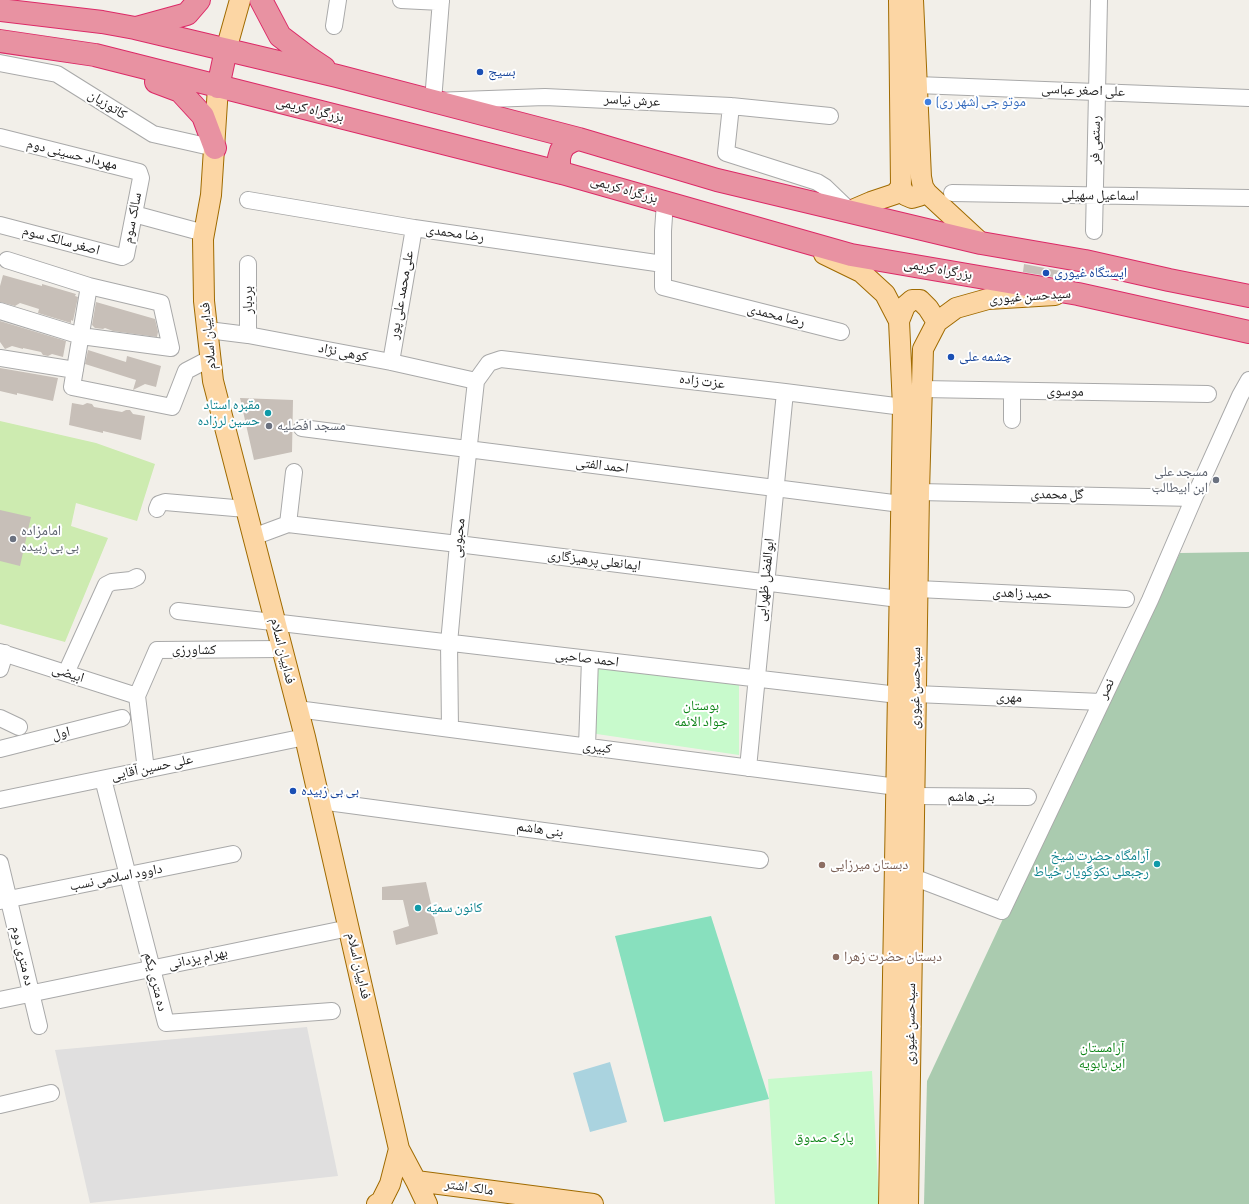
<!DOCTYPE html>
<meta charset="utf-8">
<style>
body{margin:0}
canvas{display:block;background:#f2efe9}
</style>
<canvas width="1249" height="1204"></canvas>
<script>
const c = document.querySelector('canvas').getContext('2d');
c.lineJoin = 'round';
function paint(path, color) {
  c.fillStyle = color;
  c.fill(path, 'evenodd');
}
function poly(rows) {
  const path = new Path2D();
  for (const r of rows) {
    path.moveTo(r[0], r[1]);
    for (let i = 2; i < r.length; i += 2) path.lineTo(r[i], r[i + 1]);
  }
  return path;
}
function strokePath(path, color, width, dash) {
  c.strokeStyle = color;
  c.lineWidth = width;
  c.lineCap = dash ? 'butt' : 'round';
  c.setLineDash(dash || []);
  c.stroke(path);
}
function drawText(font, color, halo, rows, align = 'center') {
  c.font = font + ' "Sofia Sans Condensed","Noto Naskh Arabic",sans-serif';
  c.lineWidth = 4;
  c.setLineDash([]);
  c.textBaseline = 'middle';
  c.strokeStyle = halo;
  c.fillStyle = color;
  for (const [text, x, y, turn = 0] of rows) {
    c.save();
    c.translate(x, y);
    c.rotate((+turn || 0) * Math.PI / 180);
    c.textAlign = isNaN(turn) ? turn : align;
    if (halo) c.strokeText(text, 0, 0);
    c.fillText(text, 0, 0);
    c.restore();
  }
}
paint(poly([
 [307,1027,338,1176,90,1203,55,1050]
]), '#e0dfdf');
paint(poly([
 [0,421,96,443,155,464,137,521,76,503,71,526,108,538,65,642,0,624]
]), '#cdebb0');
paint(poly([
 [1249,552,1249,1204,924,1204,927,1081,1061,795,1180,553]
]), '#aacbaf');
paint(poly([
 [594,667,739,684,739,755,590,733],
 [872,1071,879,1204,775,1204,768,1079]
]), '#c8facc');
paint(poly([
 [711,916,769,1099,664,1122,615,936]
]), '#88e0be');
paint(poly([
 [610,1062,627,1122,590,1132,573,1073]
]), '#aad3df');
paint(poly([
 [1024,264,1066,272,1065,279,1023,272],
 [3,275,42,286,42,284,76,294,75,296,78,297,73,321,71,320,71,323,38,313,39,309,20,303,15,306,0,302,0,286],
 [96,302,155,319,158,332,157,337,113,331,105,328,103,329,95,328,92,325],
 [0,321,66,341,63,357,52,354,48,356,43,355,41,352,23,348,23,349,12,346,5,349,0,342],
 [88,350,126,362,127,356,161,366,156,387,145,384,133,390,136,380,85,364],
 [0,368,58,378,53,401,17,393,17,395,0,391],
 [240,398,293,400,292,452,254,460],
 [72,403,83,405,87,403,92,404,94,407,122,412,126,410,130,410,133,414,145,416,141,440,103,431,103,433,69,425],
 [0,510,31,517,20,566,0,561],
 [426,882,438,934,396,945,393,931,409,926,403,900,382,900,382,887]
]), '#c7bfb8');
const minor = poly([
 [401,0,441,2],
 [441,0,433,101,545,97,731,106,830,116],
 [334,26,338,0],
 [0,63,57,74,153,134,215,148],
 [917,85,1249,98],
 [731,106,726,153,817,182,825,187,850,211],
 [0,137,139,172,141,178,126,255,122,257,0,225],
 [952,193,1249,198],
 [248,200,414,228,663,264],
 [665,202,663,231,663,287,841,332],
 [134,214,204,233],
 [1094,231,1099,0],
 [248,264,248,335],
 [89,286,72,387,172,407,186,371,211,358],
 [0,311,81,336,171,348,161,303,89,286,7,260],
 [208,330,248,335,391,362,476,381],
 [0,358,75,370],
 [391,362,414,228],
 [922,389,1208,394],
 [1012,391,1012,420],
 [302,428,901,504],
 [919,492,1194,498],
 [157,509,159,504,165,502,246,509],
 [288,524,294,472],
 [253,537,288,524,458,544,899,599],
 [918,589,1126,599],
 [178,611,898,695],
 [0,652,137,696],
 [0,669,5,653],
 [66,673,106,585,112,582,131,580,137,577],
 [916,694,1101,702],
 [137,696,157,650,282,649],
 [137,696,146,770],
 [297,709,897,787],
 [0,718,19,727],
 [450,729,449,643,458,544,476,381,489,363,501,359,785,392,903,407],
 [587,747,590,659],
 [0,749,122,718],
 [748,768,785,392],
 [103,779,166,1023,332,1011],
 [915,796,1028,797],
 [0,800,305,737],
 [320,801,760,860],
 [0,863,39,1026],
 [913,877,1002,911,1150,600,1194,498,1240,396,1249,380],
 [0,901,233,854],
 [0,1000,349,928],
 [0,1105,51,1093]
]);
const major = poly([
 [899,0,901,187,905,195,912,198,919,196,923,187],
 [913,0,921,177,923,187,927,193,981,243],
 [226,50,240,0],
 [218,87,211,195,203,239,204,301,213,381,305,737,399,1149,416,1181,427,1204],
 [850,211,871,202,895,194,901,187],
 [824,254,861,272,885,294,899,321,903,407,889,1204],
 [899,321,905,306,912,300,920,300,928,308,937,322],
 [416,1181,593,1204],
 [377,1204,381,1202,390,1184,399,1149],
 [908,1204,919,492,923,349,937,322,956,308,988,299,1055,295]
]);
const highway = poly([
 [261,0,280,36,309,58,324,68],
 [0,10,102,22,135,28,337,76,579,139,717,180,981,243,1085,261,1169,280,1249,296],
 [136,28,187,14,199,0],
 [0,41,95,55,562,173,851,255,1078,294,1249,332],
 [156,82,180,91,203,116,215,148],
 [218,87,226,50],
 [562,173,559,166,559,158,561,151,565,145,572,141,579,139]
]);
strokePath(minor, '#a9a9a9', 18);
strokePath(major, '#a06b00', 22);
strokePath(highway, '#dc2a67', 24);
strokePath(minor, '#fff', 16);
strokePath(major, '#fcd6a4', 20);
strokePath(highway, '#e892a2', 22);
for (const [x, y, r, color] of [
 [480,72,4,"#1a4fb4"],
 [928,102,4,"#3f7fe0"],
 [1046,273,4,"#1a4fb4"],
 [951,357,4,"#1a4fb4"],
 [268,413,4,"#0f9aa8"],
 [269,426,4,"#6b7280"],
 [1216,480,4,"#6b7280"],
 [13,539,4,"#6b7280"],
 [293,791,4,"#1a4fb4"],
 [1157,864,4,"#0f9aa8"],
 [822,865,4,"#8d6e63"],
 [418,908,4,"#0f9aa8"],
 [836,957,4,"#8d6e63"]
]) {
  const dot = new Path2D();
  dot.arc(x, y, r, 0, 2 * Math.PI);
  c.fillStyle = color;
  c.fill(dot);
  strokePath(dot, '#fff', 1.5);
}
drawText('14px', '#164399', '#fff', [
 ["بسیج",488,72],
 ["ایستگاه غیوری",1054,273],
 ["چشمه علی",959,357],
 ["بی بی زبیده",301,791]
], 'left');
drawText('14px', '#222', '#fff', [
 ["علی اصغر عباسی",1083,91,2],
 ["عرش نیاسر",632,101,3],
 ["کاتوزیان",107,105,32],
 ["بزرگراه کریمی",310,110,14],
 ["رستمی فر",1096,140,-89],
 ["مهرداد حسینی دوم",72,155,14],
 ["بزرگراه کریمی",624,190,16],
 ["اسماعیل سهیلی",1100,196,1],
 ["سالک سوم",133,218,-79],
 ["رضا محمدی",455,234,8],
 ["اصغر سالک سوم",61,241,15],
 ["بزرگراه کریمی",938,270,10],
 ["علی‌محمد علی پور",402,295,-80],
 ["سیدحسن غیوری",1030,297,-4],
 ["بردبار",248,300,-90],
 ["رضا محمدی",776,316,14],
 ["فداییان اسلام",209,336,-96],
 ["کوهی نژاد",343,353,11],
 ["عزت زاده",702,382,7],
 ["موسوی",1065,392,1],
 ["احمد الفتی",602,466,7],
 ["گل محمدی",1057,495,1],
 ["محبوبی",459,538,-84],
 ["ایمانعلی پرهیزگاری",594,561,7],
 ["ابوالفضل ظهرابی",766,580,-84],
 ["حمید زاهدی",1022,594,2],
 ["کشاورزی",194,650],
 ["فداییان اسلام",282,651,76],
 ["احمد صاحبی",587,659,7],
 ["ابیضی",68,674,18],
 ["سیدحسن غیوری",916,688,-89],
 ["نصر",1107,689,-65],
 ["مهری",1009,698,3],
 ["اول",61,734,-14],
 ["کبیری",597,748,7],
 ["علی حسین آقایی",152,768,-12],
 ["بنی هاشم",971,797],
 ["بنی هاشم",540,830,8],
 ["داوود اسلامی نسب",116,878,-11],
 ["ده متری دوم",22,956,77],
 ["بهرام یزدانی",198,959,-12],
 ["فداییان اسلام",358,966,77],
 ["ده متری یکم",155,982,76],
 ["سیدحسن غیوری",911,1024,-89],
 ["مالک اشتر",469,1188,8]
]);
drawText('14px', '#366cbe', '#fff', [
 ["موتو جی (شهر ری)",936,102]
], 'left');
drawText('14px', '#0d838f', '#fff', [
 ["مقبره استاد",260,405],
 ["حسین لرزاده",260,421],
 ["آرامگاه حضرت شیخ",1149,856],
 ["رجبعلی نکوگویان خیاط",1149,872],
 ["کانون سمیّه",426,908,"left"]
], 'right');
drawText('14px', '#5b616d', '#fff', [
 ["مسجد افضلیه",277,426],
 ["مسجد علی",1208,472,"right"],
 ["ابن ابیطالب",1208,488,"right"],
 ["امامزاده",21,531],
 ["بی بی زبیده",21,547]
], 'left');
drawText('14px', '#0c8416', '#fff', [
 ["بوستان",701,706],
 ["جواد الائمه",701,722],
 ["آرامستان",1102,1048],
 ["ابن بابویه",1102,1064],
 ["پارک صدوق",824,1138]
]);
drawText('14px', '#785e54', '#fff', [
 ["دبستان میرزایی",830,865],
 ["دبستان حضرت زهرا",844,957]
], 'left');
</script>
